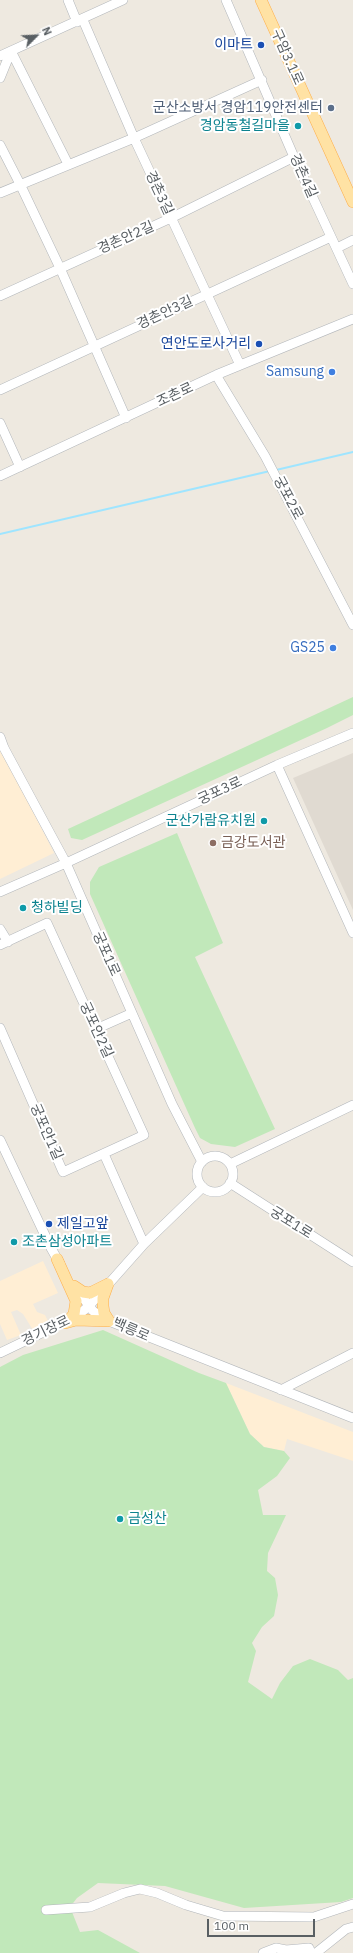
<!DOCTYPE html>
<meta charset="utf-8">
<style>
body{margin:0}
#map{position:relative;width:353px;height:1953px;overflow:hidden;background:#eee9e0;font-family:"IBM Plex Sans",sans-serif}
canvas{display:block}
.north{position:absolute;left:16px;top:16px;width:40px;height:40px;-webkit-text-stroke:3px #fff;paint-order:stroke;rotate:66deg;font-size:11px;font-weight:700;line-height:16px;text-align:center;color:#595f63}
.north::after{content:'';display:block;margin:auto;width:14px;height:18px;background:#595f63;clip-path:polygon(50% 0,100% 100%,50% 72%,0 100%)}
.scale{position:absolute;left:207px;top:1919px;width:108px;height:18px;box-sizing:border-box;border:2px solid #595f63;border-top:0;padding-left:5px;font-size:12px;line-height:14px;white-space:nowrap;color:#595f63;-webkit-text-stroke:3px #fff;paint-order:stroke}
</style>
<div id="map">
<canvas width="353" height="1953"></canvas>
<div class="north">N</div>
<div class="scale">100 m</div>
</div>
<script>
const c = document.querySelector('canvas').getContext('2d');
c.lineJoin = 'round';
function paint(path, color) {
  c.fillStyle = color;
  c.fill(path, 'evenodd');
}
function poly(rows) {
  const path = new Path2D();
  for (const r of rows) {
    if (r.length === 3) {
      path.moveTo(r[0] + r[2], r[1]);
      path.arc(r[0], r[1], r[2], 0, 2 * Math.PI);
      continue;
    }
    path.moveTo(r[0], r[1]);
    for (let i = 2; i < r.length; i += 2) path.lineTo(r[i], r[i + 1]);
  }
  return path;
}
function strokePath(path, color, width, dash) {
  c.strokeStyle = color;
  c.lineWidth = width;
  c.lineCap = dash ? 'butt' : 'round';
  c.setLineDash(dash || []);
  c.stroke(path);
}
function drawText(font, color, halo, rows, align = 'center') {
  c.font = font + ' "IBM Plex Sans","Noto Sans KR",sans-serif';
  c.lineWidth = 4;
  c.setLineDash([]);
  c.textBaseline = 'middle';
  c.strokeStyle = halo;
  c.fillStyle = color;
  for (const [text, x, y, turn = 0] of rows) {
    c.save();
    c.translate(x, y);
    c.rotate((+turn || 0) * Math.PI / 180);
    c.textAlign = isNaN(turn) ? turn : align;
    if (halo) c.strokeText(text, 0, 0);
    c.fillText(text, 0, 0);
    c.restore();
  }
}
paint(poly([
 [0,747,54,853,0,879],
 [43,1261,58,1293,33,1304,37,1312,45,1315,50,1325,33,1330,23,1314,17,1310,11,1312,21,1335,7,1340,0,1324,0,1281],
 [226,1383,353,1432,353,1461,287,1439,284,1451,264,1447,250,1434]
]), '#ffeed4');
paint(poly([
 [353,753,353,910,293,778]
]), '#e0dad1');
paint(poly([
 [353,697,353,715,327,728,82,840,71,838,68,829],
 [177,833,223,943,195,957,275,1129,235,1147,211,1144,200,1138,195,1128,90,894,90,882,99,867],
 [103,1330,199,1373,226,1383,250,1434,264,1447,284,1451,290,1458,277,1476,258,1490,263,1515,286,1515,268,1553,267,1571,275,1578,278,1595,274,1616,262,1627,252,1643,256,1651,248,1682,272,1699,280,1683,293,1666,310,1659,338,1670,348,1680,353,1678,353,1898,341,1902,244,1908,165,1886,98,1883,77,1898,70,1907,80,1932,98,1930,140,1953,0,1953,0,1367,23,1355]
]), '#c1e8ba');
strokePath(poly([
 [276,470,353,452],
 [0,534,270,471]
]), '#9fe5ff', 2);
const minor = poly([
 [68,0,77,22],
 [226,0,294,157,353,284],
 [83,20,134,138,240,365],
 [0,56,123,0],
 [0,78,11,51,68,164],
 [0,145,20,184,60,268,126,418],
 [0,193,134,138,262,80],
 [337,248,353,240],
 [0,296,171,218,294,157],
 [216,375,265,456,353,625],
 [0,390,331,237],
 [0,423,20,467],
 [0,476,216,375,353,319],
 [0,737,4,748,66,863,172,1104,202,1162],
 [277,765,353,933],
 [0,892,66,863,277,765,353,733],
 [0,929,8,942],
 [0,945,47,923,144,1135,63,1172,0,1028],
 [96,1029,132,1013],
 [0,1140,51,1248,60,1264],
 [104,1154,144,1244],
 [215,1174,18],
 [230,1164,353,1105],
 [230,1183,353,1262],
 [75,1287,93,1311,109,1321,353,1418],
 [0,1353,77,1316,89,1306,144,1244,203,1187],
 [281,1390,353,1353],
 [46,1910,90,1907,124,1893,140,1889,157,1893,186,1905,223,1916,314,1917,353,1904],
 [263,1953,276,1948,286,1950,309,1948,311,1953],
 [316,1953,346,1929,353,1927]
]);
const major = poly([
 [261,0,353,202],
 [57,1259,76,1301,74,1314,69,1320],
 [108,1284,103,1298,103,1306,104,1313,109,1321],
 [74,1286,83,1292,90,1293,108,1284],
 [65,1323,76,1320,109,1321]
]);
strokePath(minor, '#b2b6ba', 10);
strokePath(major, '#feae49', 12);
strokePath(minor, '#fff', 9);
strokePath(major, '#ffe2a4', 11);
for (const [x, y, r, color] of [
 [261,45,4,"#1a4fb4"],
 [331,108,4,"#5c6f8a"],
 [298,126,4,"#0f9aa8"],
 [259,344,4,"#1a4fb4"],
 [332,372,4,"#3f7fe0"],
 [333,648,4,"#3f7fe0"],
 [264,821,4,"#0f9aa8"],
 [213,843,4,"#8d6e63"],
 [23,908,4,"#0f9aa8"],
 [49,1224,4,"#1a4fb4"],
 [14,1242,4,"#0f9aa8"],
 [120,1519,4,"#0f9aa8"]
]) {
  const dot = new Path2D();
  dot.arc(x, y, r, 0, 2 * Math.PI);
  c.fillStyle = color;
  c.fill(dot);
  strokePath(dot, '#fff', 1.5);
}
drawText('14px', '#164399', '#fff', [
 ["이마트",253,45],
 ["연안도로사거리",251,344],
 ["제일고앞",57,1224,"left"]
], 'right');
drawText('14px', '#595f63', '#fff', [
 ["구암3.1로",287,57,66],
 ["경촌4길",303,176,66],
 ["경촌3길",159,193,65],
 ["경촌안2길",126,238,-24],
 ["경촌안3길",165,313,-25],
 ["조촌로",175,395,-25],
 ["궁포2로",288,498,62],
 ["궁포3로",220,791,-25],
 ["궁포1로",106,954,66],
 ["궁포안2길",96,1030,65],
 ["궁포안1길",46,1132,66],
 ["궁포1로",291,1223,32],
 ["백릉로",131,1330,23],
 ["경기장로",46,1331,-26]
]);
drawText('14px', '#4e5e75', '#fff', [
 ["군산소방서 경암119안전센터",323,108]
], 'right');
drawText('14px', '#0d838f', '#fff', [
 ["경암동철길마을",290,126,"right"],
 ["군산가람유치원",256,821,"right"],
 ["청하빌딩",31,908],
 ["조촌삼성아파트",22,1242],
 ["금성산",128,1519]
], 'left');
drawText('14px', '#366cbe', '#fff', [
 ["Samsung",324,372],
 ["GS25",325,648]
], 'right');
drawText('14px', '#785e54', '#fff', [
 ["금강도서관",221,843]
], 'left');
</script>
